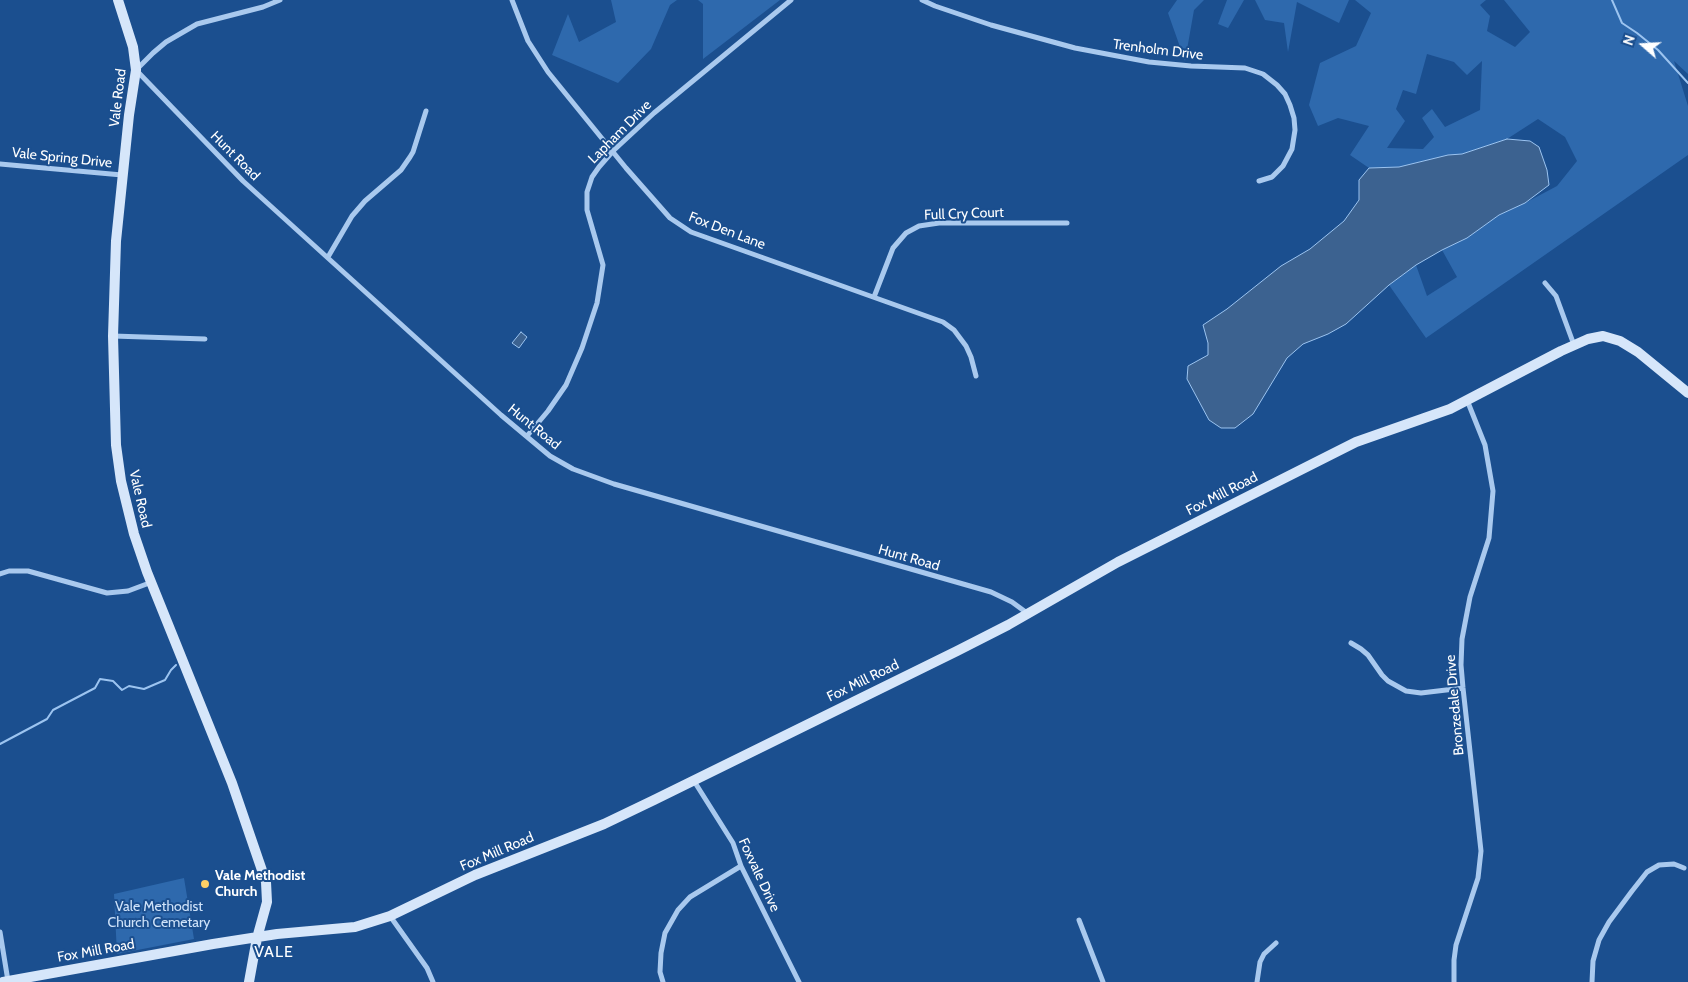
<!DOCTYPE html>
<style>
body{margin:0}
#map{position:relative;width:1688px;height:982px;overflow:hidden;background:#1b4f8f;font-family:Cabin,sans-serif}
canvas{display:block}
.north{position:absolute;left:1618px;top:20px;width:50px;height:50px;-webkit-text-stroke:4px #1b4f8f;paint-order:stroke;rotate:289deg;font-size:14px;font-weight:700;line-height:20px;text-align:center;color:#fff}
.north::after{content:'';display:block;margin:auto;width:18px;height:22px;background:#fff;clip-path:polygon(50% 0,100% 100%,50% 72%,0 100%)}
</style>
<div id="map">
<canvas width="1688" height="982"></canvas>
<div class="north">N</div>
</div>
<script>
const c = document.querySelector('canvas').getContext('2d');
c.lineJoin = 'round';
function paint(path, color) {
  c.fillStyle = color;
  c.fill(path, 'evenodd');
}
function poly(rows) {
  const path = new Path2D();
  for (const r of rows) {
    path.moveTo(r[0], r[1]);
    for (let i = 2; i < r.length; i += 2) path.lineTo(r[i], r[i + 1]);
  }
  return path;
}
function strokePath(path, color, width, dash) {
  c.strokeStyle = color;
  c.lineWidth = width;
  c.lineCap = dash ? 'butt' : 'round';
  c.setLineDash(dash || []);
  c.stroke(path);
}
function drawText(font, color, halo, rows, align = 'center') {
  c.font = font + ' Cabin,sans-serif';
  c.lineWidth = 4;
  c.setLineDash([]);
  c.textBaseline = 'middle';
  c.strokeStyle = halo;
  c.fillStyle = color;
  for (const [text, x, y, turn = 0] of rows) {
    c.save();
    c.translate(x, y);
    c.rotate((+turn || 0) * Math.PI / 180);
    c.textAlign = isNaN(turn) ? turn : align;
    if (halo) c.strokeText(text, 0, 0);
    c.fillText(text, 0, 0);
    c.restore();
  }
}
paint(poly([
 [611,0,677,0,670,5,651,49,618,83,552,55,568,14,579,42,616,22],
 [698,0,780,0,703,59,703,4],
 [1177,0,1204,0,1194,10,1185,61,1168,13],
 [1227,0,1244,0,1228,28,1218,24],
 [1255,0,1349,0,1339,23,1297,2,1288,52,1284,23,1265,20],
 [1355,0,1486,0,1480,5,1490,16,1487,31,1515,47,1530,32,1504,0,1688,0,1688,74,1674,61,1688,106,1688,155,1426,338,1389,285,1416,265,1427,296,1457,277,1442,250,1467,238,1499,215,1525,203,1557,186,1577,161,1565,137,1538,119,1507,139,1462,154,1448,155,1399,167,1369,168,1350,155,1369,126,1338,118,1318,126,1309,105,1320,63,1356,46,1371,13],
 [1427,54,1454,62,1467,75,1482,61,1480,110,1445,127,1432,109,1422,118,1434,137,1423,149,1387,148,1405,121,1396,109,1403,90,1416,94],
 [184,878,194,939,117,954,114,894]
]), '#2e69ad');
const water = poly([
 [1507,139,1530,141,1539,147,1547,170,1549,185,1525,203,1499,215,1467,238,1442,250,1416,265,1389,285,1346,324,1328,334,1303,344,1287,358,1253,414,1235,428,1221,428,1209,420,1187,379,1188,366,1208,355,1208,343,1203,325,1227,309,1281,266,1310,249,1344,221,1359,200,1359,180,1369,168,1399,167,1448,155,1462,154,1507,139],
 [521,332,527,337,519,348,512,343,521,332]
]);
paint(water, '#3c6290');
strokePath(water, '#9cc4f0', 1);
strokePath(poly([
 [1612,0,1622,23,1637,33,1658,50,1688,83],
 [0,744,47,719,53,710,95,688,100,679,113,681,122,690,129,686,144,689,165,680,171,670,176,665]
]), '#9cc4f0', 2);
strokePath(poly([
 [280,0,263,7,197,24,166,42,153,53,136,70,243,181,501,415,550,456,573,469,614,484,991,592,1012,602,1027,613],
 [512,0,528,41,548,72,626,168,670,218,691,232,943,322,954,330,966,346,971,357,976,376],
 [922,0,935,6,991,25,1075,48,1149,62,1191,66,1245,68,1263,74,1277,85,1285,94,1290,105,1294,118,1295,130,1292,149,1283,166,1272,177,1259,181],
 [0,164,122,175],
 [328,257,352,216,365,201,401,170,410,157,413,152,426,111],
 [1545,283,1556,296,1574,345],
 [874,297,893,248,906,233,919,226,939,223,1067,223],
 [113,336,205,339],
 [527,436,548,411,566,385,582,348,597,303,603,265,587,210,587,192,592,177,599,167,613,151,654,113,791,0],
 [0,574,9,571,28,571,107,593,128,591,152,582],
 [1351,643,1361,649,1368,655,1382,675,1388,681,1406,691,1421,693,1463,688],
 [694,781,733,843,741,866,799,982],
 [390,916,427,968,433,982],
 [1079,920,1103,982],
 [0,932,8,981],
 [663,982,660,972,661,953,665,933,678,910,690,897,741,866],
 [1257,982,1260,962,1264,954,1276,943],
 [1454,982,1454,960,1456,945,1478,878,1481,851,1463,688,1461,665,1462,639,1470,597,1489,538,1493,491,1485,445,1467,400],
 [1592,982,1593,961,1599,940,1609,922,1632,891,1647,872,1659,865,1674,864,1684,868]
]), '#a9c9ee', 5);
strokePath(poly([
 [118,0,133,47,136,70,129,115,116,241,113,336,116,445,121,481,134,534,147,572,232,783,266,882,267,902,257,938,249,982],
 [3,982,213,944,277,934,355,927,390,916,475,875,604,824,654,800,957,651,1008,625,1118,562,1356,442,1450,409,1561,351,1588,339,1603,336,1620,341,1638,352,1688,393]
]), '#d6e6fa', 10);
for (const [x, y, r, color] of [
 [205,884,5,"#ffd166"]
]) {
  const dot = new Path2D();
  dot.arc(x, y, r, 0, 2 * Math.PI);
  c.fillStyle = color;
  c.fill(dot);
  strokePath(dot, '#1b4f8f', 2);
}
drawText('14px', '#fff', '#1b4f8f', [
 ["Trenholm Drive",1158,50,7],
 ["Vale Road",118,98,-83],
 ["Lapham Drive",620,132,-45],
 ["Hunt Road",235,156,45],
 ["Vale Spring Drive",62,158,6],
 ["Full Cry Court",964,214,-2],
 ["Fox Den Lane",727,231,21],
 ["Hunt Road",534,427,39],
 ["Fox Mill Road",1222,494,-27],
 ["Vale Road",140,499,77],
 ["Hunt Road",909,558,16],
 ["Fox Mill Road",863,681,-26],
 ["Bronzedale Drive",1455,705,-95],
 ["Fox Mill Road",497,852,-23],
 ["Foxvale Drive",759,875,65],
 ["Fox Mill Road",96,951,-10]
]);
drawText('bold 14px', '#fff', '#1b4f8f', [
 ["Vale Methodist",215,876],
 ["Church",215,892]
], 'left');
drawText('14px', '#cfe3fa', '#1b4f8f', [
 ["Vale Methodist",159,907],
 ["Church Cemetary",159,923]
]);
c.letterSpacing = '1px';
drawText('16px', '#fff', '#1b4f8f', [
 ["VALE",274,952]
]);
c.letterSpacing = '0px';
</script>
